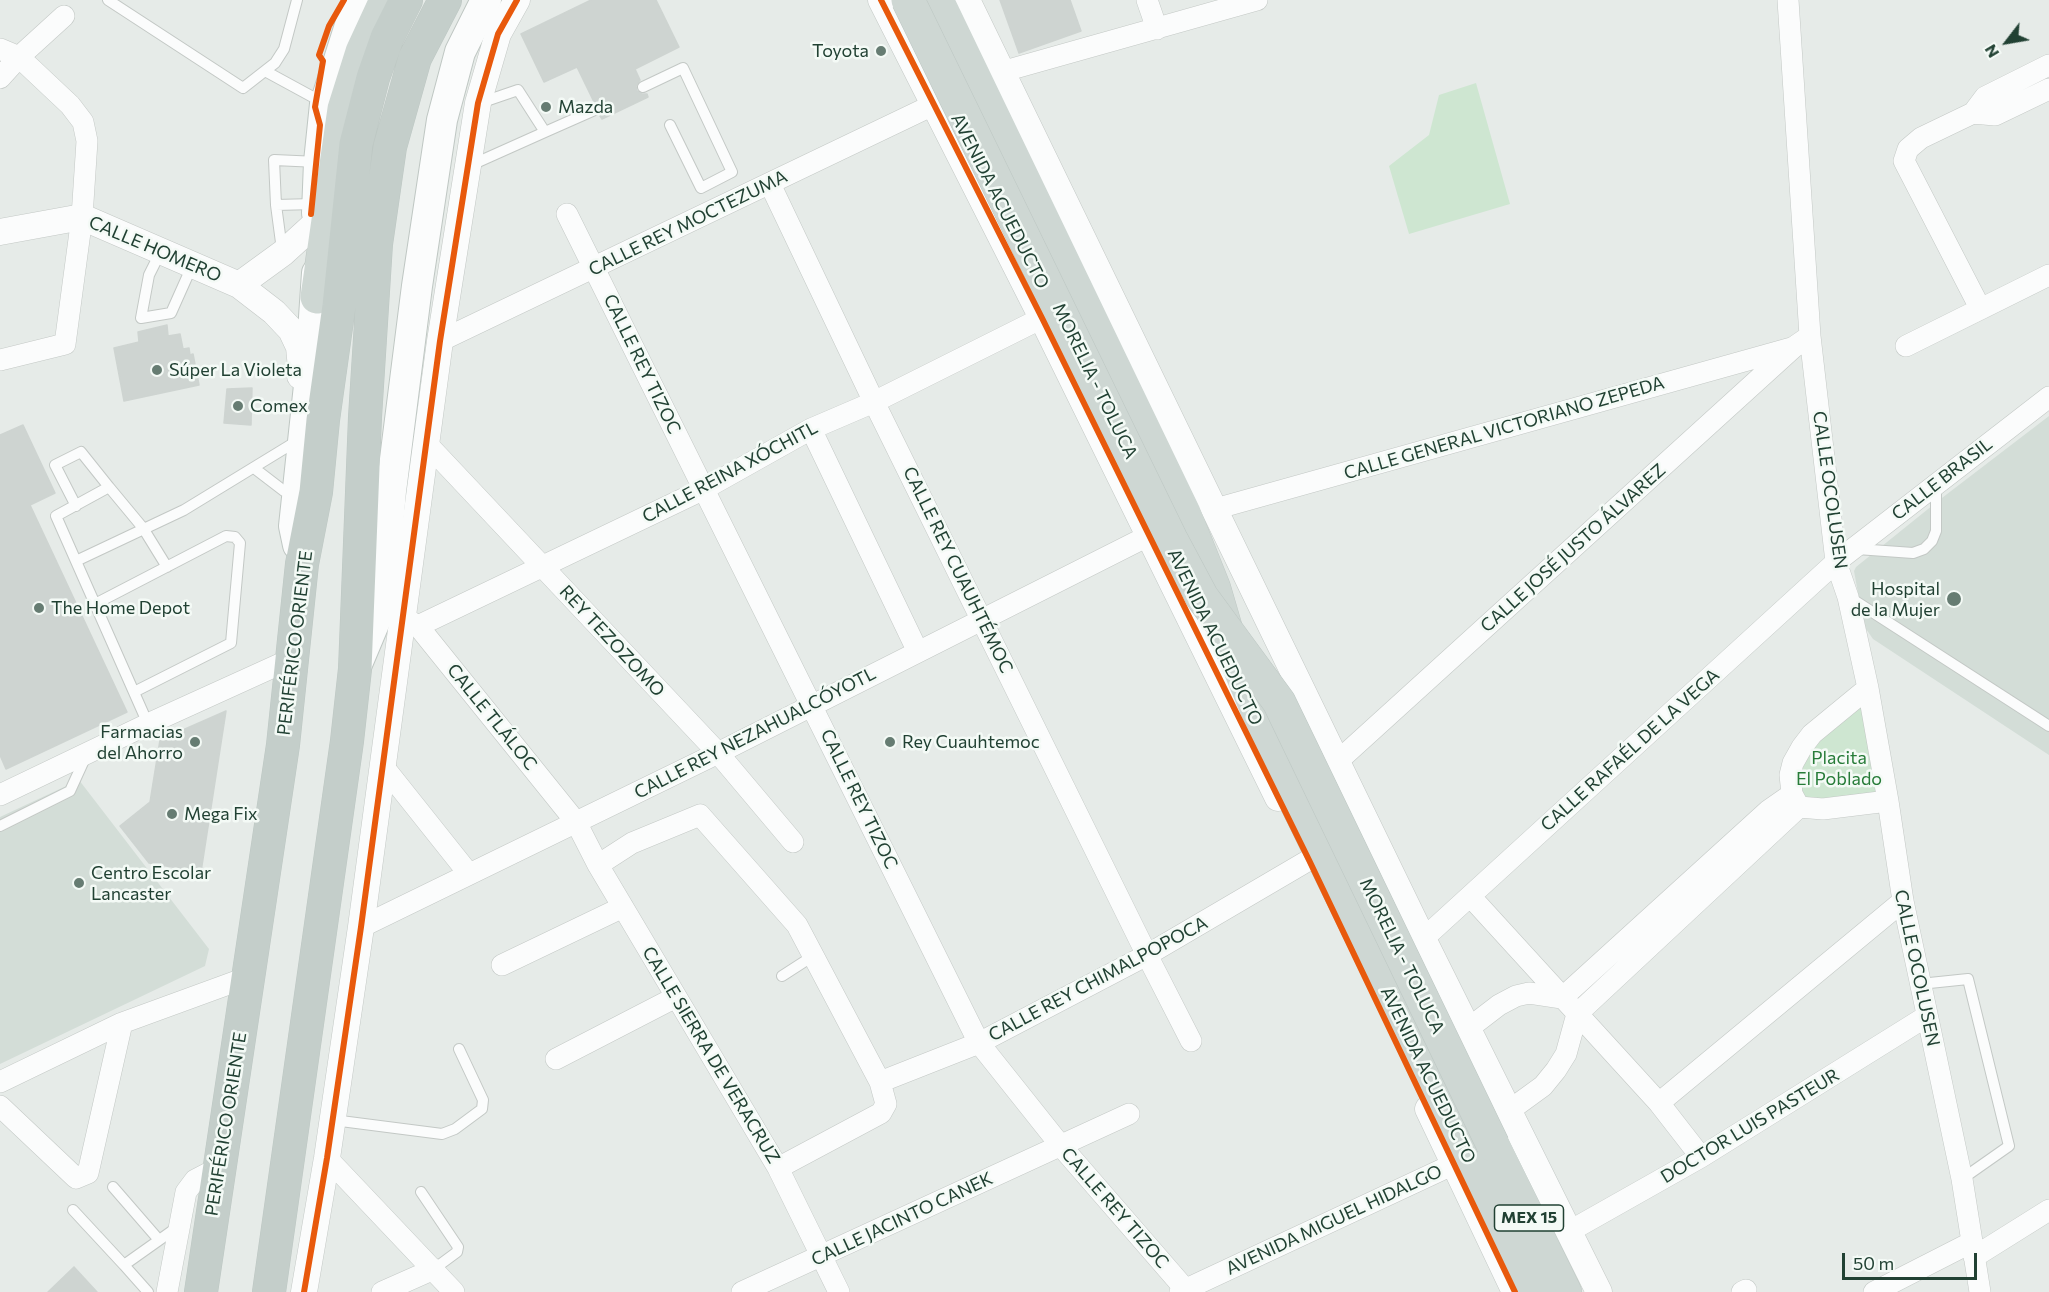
<!DOCTYPE html>
<meta charset="utf-8">
<style>
body{margin:0}
#map{position:relative;width:2049px;height:1292px;overflow:hidden;background:#e6ebe8;font-family:Commissioner,sans-serif}
canvas{display:block}
.north{position:absolute;left:1977px;top:12px;width:60px;height:60px;-webkit-text-stroke:4px #f4faf6;paint-order:stroke;rotate:239deg;font-size:16px;font-weight:700;line-height:24px;text-align:center;color:#214133}
.north::after{content:'';display:block;margin:auto;width:21px;height:27px;background:#214133;clip-path:polygon(50% 0,100% 100%,50% 72%,0 100%)}
.scale{position:absolute;left:1842px;top:1253px;width:135px;height:27px;box-sizing:border-box;border:3px solid #214133;border-top:0;padding-left:8px;font-size:18px;line-height:21px;white-space:nowrap;color:#214133;-webkit-text-stroke:4px #f4faf6;paint-order:stroke}
</style>
<div id="map">
<canvas width="2049" height="1292"></canvas>
<div class="north">N</div>
<div class="scale">50 m</div>
</div>
<script>
const c = document.querySelector('canvas').getContext('2d');
c.lineJoin = 'round';
function paint(path, color) {
  c.fillStyle = color;
  c.fill(path, 'evenodd');
}
function poly(rows) {
  const path = new Path2D();
  for (const r of rows) {
    path.moveTo(r[0], r[1]);
    for (let i = 2; i < r.length; i += 2) path.lineTo(r[i], r[i + 1]);
  }
  return path;
}
function strokePath(path, color, width, dash) {
  c.strokeStyle = color;
  c.lineWidth = width;
  c.lineCap = dash ? 'butt' : 'round';
  c.setLineDash(dash || []);
  c.stroke(path);
}
function drawText(font, color, halo, rows, align = 'center') {
  c.font = font + ' Commissioner,sans-serif';
  c.lineWidth = 5;
  c.setLineDash([]);
  c.textBaseline = 'middle';
  c.strokeStyle = halo;
  c.fillStyle = color;
  for (const [text, x, y, turn = 0] of rows) {
    c.save();
    c.translate(x, y);
    c.rotate((+turn || 0) * Math.PI / 180);
    c.textAlign = isNaN(turn) ? turn : align;
    if (halo) c.strokeText(text, 0, 0);
    c.fillText(text, 0, 0);
    c.restore();
  }
}
paint(poly([
 [2049,416,2049,755,1873,639,1864,626,1854,571,1856,567,1938,501],
 [79,780,209,949,205,966,0,1064,0,817]
]), '#d3ddd7');
paint(poly([
 [1476,83,1510,204,1409,234,1389,166,1429,135,1439,95],
 [1858,702,1865,706,1882,798,1810,801,1801,792,1798,770,1802,757]
]), '#cee6d1');
const building = poly([
 [591,0,656,0,679,47,635,69,640,80,636,86,637,91,642,94,647,94,648,97,602,119,600,116,604,110,604,105,598,102,594,102,577,67,544,82,521,34,591,0],
 [1000,0,1070,0,1081,31,1019,53,1000,0],
 [167,325,168,336,180,334,183,349,189,348,190,355,193,354,199,385,124,401,114,348,139,342,138,332,167,325],
 [252,388,251,425,224,423,227,389,252,388],
 [23,425,55,493,30,505,127,712,6,769,0,755,0,435,23,425],
 [226,711,201,872,149,863,120,826,150,802,160,740,226,711],
 [74,1267,97,1292,48,1292,74,1267]
]);
paint(building, '#ced4d1');
strokePath(building, '#ced4d1', 1.5);
const service = poly([
 [108,0,243,88,275,63,284,49,297,0],
 [265,71,322,102],
 [643,87,683,68,732,172,701,188,670,125],
 [545,132,597,109],
 [469,166,545,132,518,90,480,103],
 [276,205,314,204],
 [282,250,276,205,274,160,318,162],
 [161,251,149,275,141,318,171,313,192,266],
 [254,468,284,491],
 [76,506,55,465,81,452,109,487],
 [1857,549,1913,553,1924,549,1932,541,1936,531,1936,484],
 [76,561,184,510,292,444],
 [1849,597,2049,726],
 [95,604,226,536,235,537,240,543,231,643,134,692],
 [148,724,56,516,109,487,143,528,167,567],
 [0,826,70,791,86,756],
 [782,976,813,956],
 [1920,984,1968,979,2009,1146,1962,1179],
 [333,1120,442,1134,455,1129,482,1109,483,1100,459,1049],
 [113,1187,159,1240],
 [421,1192,458,1247,457,1252,434,1269],
 [73,1210,124,1265],
 [148,1292,124,1265,179,1226]
]);
const minor = poly([
 [1147,0,1157,29],
 [1788,0,1810,336,1836,562,1848,597,1868,688,1888,801,1903,901,1962,1179,1980,1292],
 [0,49,19,57,70,105,83,122,87,141,82,217,65,344,0,360],
 [1001,72,1257,0],
 [0,78,19,57,64,16],
 [1973,113,1995,115,2049,89],
 [770,184,874,402,1147,955,1191,1041],
 [567,214,979,1043,1061,1146,1185,1289],
 [1980,308,1904,161,1908,149,1921,138,1973,113,1985,97,2049,65],
 [440,341,935,104],
 [1906,346,2049,275],
 [811,429,918,652],
 [427,444,718,753,793,842],
 [1215,509,1791,348],
 [403,617,418,626,576,822,598,865,778,1168,839,1292],
 [418,626,704,489,811,429,874,402,1042,318],
 [1868,688,1812,734,1802,747,1793,763,1790,775,1792,794,1799,807,1823,809,1888,801],
 [1338,761,1794,347,1810,336],
 [383,766,469,874],
 [0,795,148,724,291,659],
 [598,865,632,843,700,815,797,925,880,1082,886,1104,881,1113,778,1168],
 [1470,896,1659,1103,1701,1157],
 [361,927,718,753,1148,536],
 [1423,939,1836,562,2049,397],
 [502,965,623,907],
 [1469,1028,1499,1005,1516,996,1529,993,1562,998,1769,810,1792,794],
 [556,1059,676,997],
 [0,1082,122,1023,248,977],
 [880,1082,979,1043,1147,955,1309,860],
 [1659,1103,1903,901],
 [0,1106,76,1178,88,1173,122,1023],
 [1510,1110,1543,1086,1556,1070,1566,1054,1577,1014,1799,807],
 [327,1158,454,1292],
 [1570,1231,1701,1157,1927,1016],
 [1974,1257,2049,1210],
 [167,1292,186,1192,195,1180,220,1167],
 [382,1292,434,1269],
 [742,1292,1129,1114],
 [1180,1292,1469,1157],
 [1742,1292,1746,1290],
 [1874,1292,1972,1242]
]);
const tertiary = poly([
 [881,0,1042,318,1278,798],
 [967,0,1423,939,1599,1292],
 [0,232,82,217,239,285,274,312,291,330,299,347,301,368,300,376],
 [239,285,283,253,317,222],
 [1428,1109,1515,1292],
 [304,1292,327,1158,361,927,440,341,478,103,498,34,517,0]
]);
const secondary = poly([
 [317,213,319,162,325,104,358,0],
 [298,545,294,526,310,376,317,273],
 [357,664,381,607,391,491,417,286,442,120,460,52,486,0]
]);
const primary = poly([
 [937,0,1184,513,1214,588,1233,653,1289,788,1535,1292],
 [317,297,344,109,362,52,386,0],
 [1493,1145,1565,1292]
]);
const trunk = poly([
 [201,1292,283,745,302,564,316,492,323,420,339,306,356,144,373,78,387,38,406,0],
 [269,1292,347,741,355,669,365,417,376,244,390,147,415,58,445,0]
]);
strokePath(service, '#c3c8c5', 12);
strokePath(minor, '#c3c8c5', 22);
strokePath(tertiary, '#c3c8c5', 27);
strokePath(secondary, '#bfc7c3', 32);
strokePath(primary, '#bdc7c3', 34);
strokePath(trunk, '#bdc7c3', 34);
strokePath(service, '#fbfcfc', 10);
strokePath(minor, '#fbfcfc', 21);
strokePath(tertiary, '#fbfcfc', 26);
strokePath(secondary, '#fbfcfc', 30);
strokePath(primary, '#ced7d3', 33);
strokePath(trunk, '#c4ceca', 33);
const primaryBridge = poly([
 [908,0,1171,539,1202,597,1279,702,1493,1145]
]);
strokePath(primaryBridge, '#bdc7c3', 34, []);
strokePath(primaryBridge, '#ced7d3', 33);
strokePath(poly([
 [881,0,1042,318,1309,860,1515,1292],
 [311,214,320,125,315,107,323,61,319,55,329,26,344,0],
 [304,1292,327,1158,361,927,440,341,478,103,498,34,517,0]
]), '#e8590c', 6);
for (const [x, y, r, color] of [
 [881,51,6,"#667c72"],
 [546,107,6,"#667c72"],
 [157,370,6,"#667c72"],
 [238,406,6,"#667c72"],
 [1954,599,8,"#667c72"],
 [39,608,6,"#667c72"],
 [195,742,6,"#667c72"],
 [890,742,6,"#667c72"],
 [172,814,6,"#667c72"],
 [79,883,6,"#667c72"]
]) {
  const dot = new Path2D();
  dot.arc(x, y, r, 0, 2 * Math.PI);
  c.fillStyle = color;
  c.fill(dot);
  strokePath(dot, '#f4faf6', 2);
}
for (const [x, y, w] of [
 [1529,1218,69]
]) {
  const box = new Path2D();
  box.roundRect(x - w / 2, y - 13, w, 26, 4.5);
  c.fillStyle = '#f4faf6';
  c.fill(box);
  strokePath(box, '#214133', 1.5);
}
drawText('bold 16px', '#214133', null, [
 ["MEX 15",1529,1218]
]);
drawText('18px', '#214133', '#f4faf6', [
 ["Toyota",869,51,"right"],
 ["Mazda",558,107],
 ["Súper La Violeta",169,370],
 ["Comex",250,406],
 ["Hospital",1940,589,"right"],
 ["de la Mujer",1940,610,"right"],
 ["The Home Depot",51,608],
 ["Farmacias",183,732,"right"],
 ["del Ahorro",183,753,"right"],
 ["Rey Cuauhtemoc",902,742],
 ["Mega Fix",184,814],
 ["Centro Escolar",91,873],
 ["Lancaster",91,894]
], 'left');
drawText('18px', '#214133', '#f4faf6', [
 ["AVENIDA ACUEDUCTO",1000,201,63],
 ["CALLE REY MOCTEZUMA",688,223,-26],
 ["CALLE HOMERO",155,249,23],
 ["CALLE REY TIZOC",642,364,64],
 ["MORELIA - TOLUCA",1095,381,64],
 ["CALLE GENERAL VICTORIANO ZEPEDA",1504,428,-16],
 ["CALLE REINA XÓCHITL",730,472,-28],
 ["CALLE BRASIL",1942,479,-38],
 ["CALLE OCOLUSEN",1830,490,82],
 ["CALLE JOSÉ JUSTO ÁLVAREZ",1573,548,-42],
 ["CALLE REY CUAUHTÉMOC",958,570,64],
 ["AVENIDA ACUEDUCTO",1215,637,64],
 ["REY TEZOZOMO",612,641,47],
 ["PERIFÉRICO ORIENTE",295,643,-83],
 ["CALLE TLÁLOC",492,717,51],
 ["CALLE REY NEZAHUALCÓYOTL",755,733,-27],
 ["CALLE RAFAÉL DE LA VEGA",1630,750,-42],
 ["CALLE REY TIZOC",859,799,64],
 ["MORELIA - TOLUCA",1402,956,64],
 ["CALLE OCOLUSEN",1917,968,78],
 ["CALLE REY CHIMALPOPOCA",1098,979,-28],
 ["CALLE SIERRA DE VERACRUZ",711,1055,59],
 ["AVENIDA ACUEDUCTO",1428,1075,64],
 ["PERIFÉRICO ORIENTE",226,1124,-81],
 ["DOCTOR LUIS PASTEUR",1750,1126,-31],
 ["CALLE REY TIZOC",1115,1208,49],
 ["CALLE JACINTO CANEK",902,1219,-25],
 ["AVENIDA MIGUEL HIDALGO",1334,1220,-25]
]);
drawText('18px', '#277c39', '#f4faf6', [
 ["Placita",1839,758],
 ["El Poblado",1839,779]
]);
</script>
